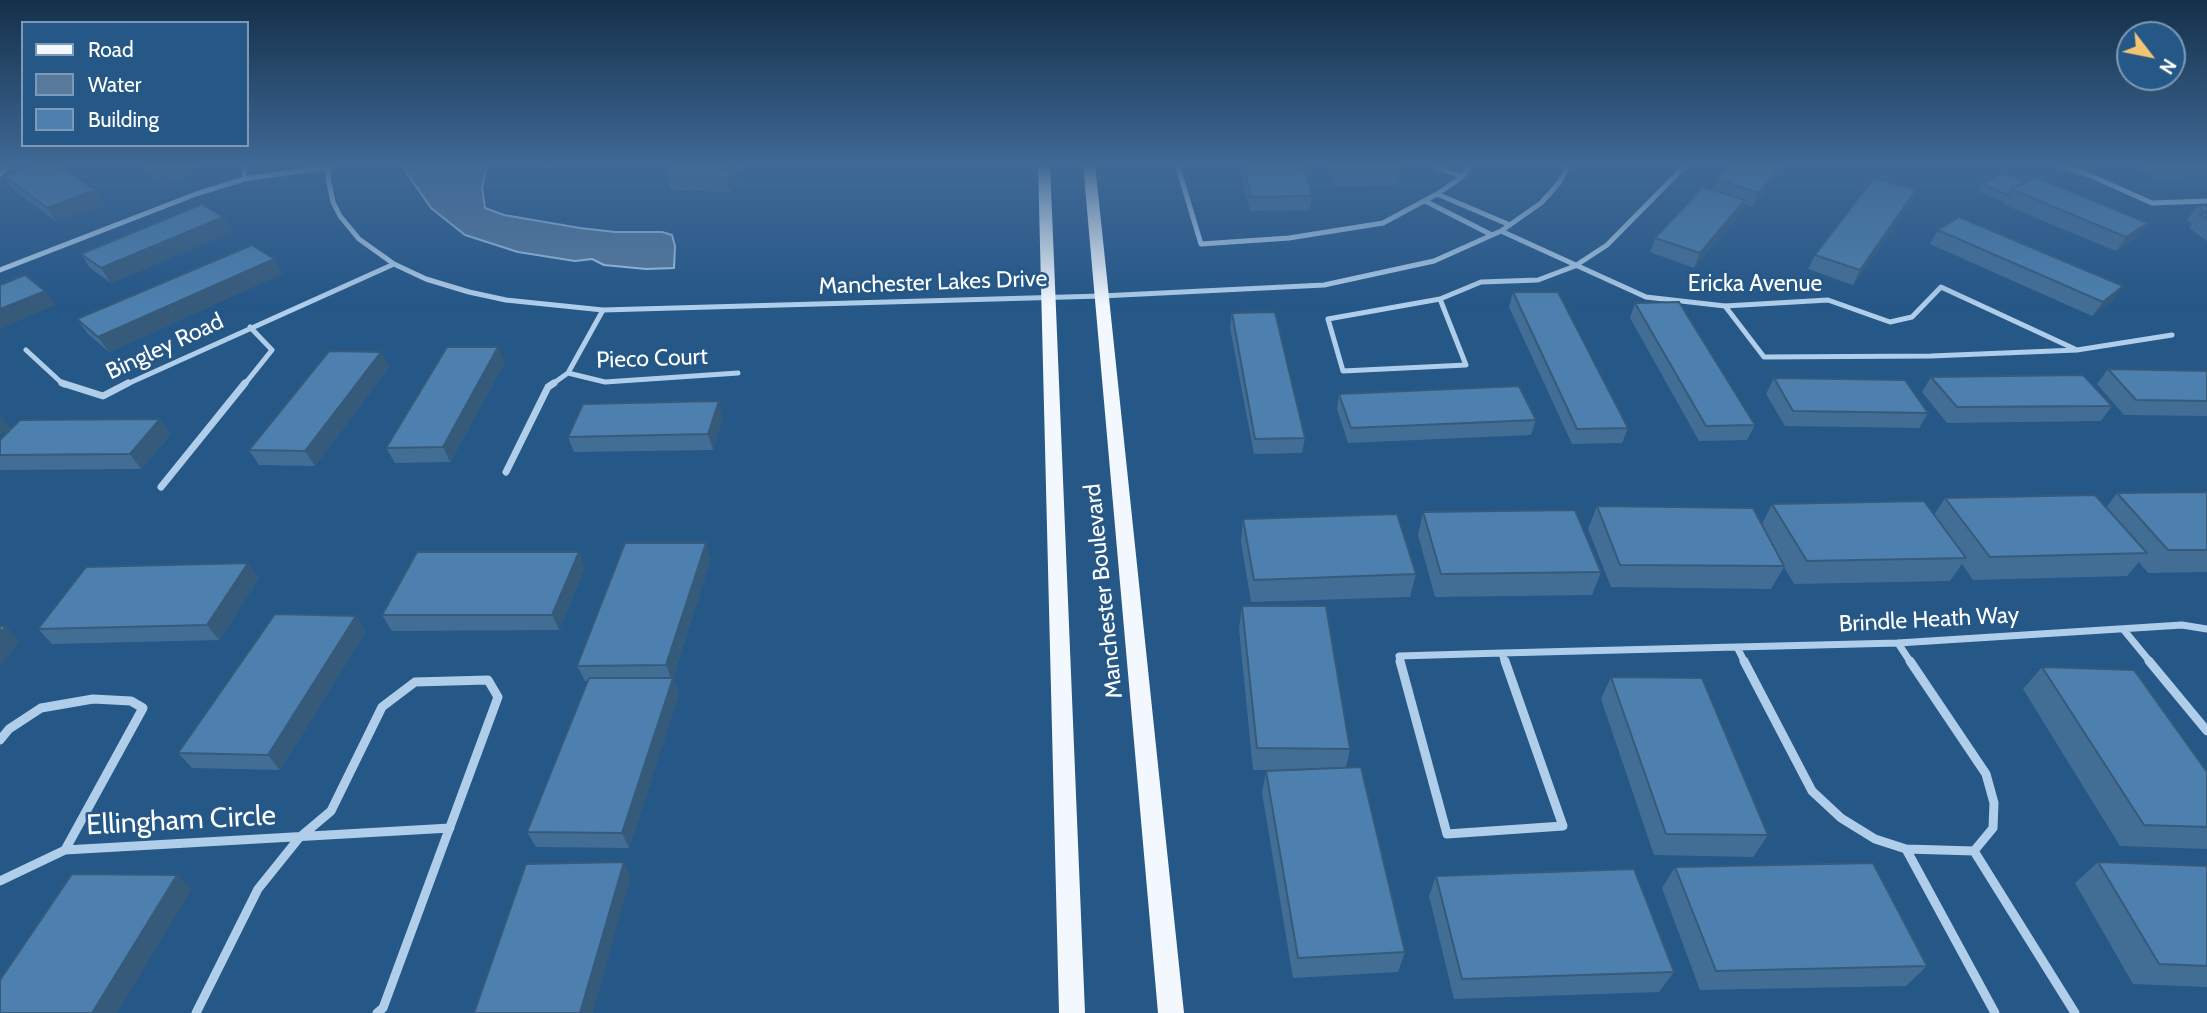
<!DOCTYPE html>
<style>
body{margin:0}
#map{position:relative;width:2207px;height:1013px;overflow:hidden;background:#255787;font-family:Cabin,sans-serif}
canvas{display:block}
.legend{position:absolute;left:21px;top:21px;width:228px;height:126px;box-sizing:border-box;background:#255787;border:2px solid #7c9ab7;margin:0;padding:9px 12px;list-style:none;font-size:21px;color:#fff}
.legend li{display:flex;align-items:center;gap:14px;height:35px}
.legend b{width:35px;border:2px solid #7c9ab7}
.north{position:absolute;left:2116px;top:21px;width:70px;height:70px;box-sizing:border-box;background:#255787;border:2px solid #7c9ab7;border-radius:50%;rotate:122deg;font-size:19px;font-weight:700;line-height:28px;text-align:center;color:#fff}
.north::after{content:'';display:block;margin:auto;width:24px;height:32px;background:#f2c574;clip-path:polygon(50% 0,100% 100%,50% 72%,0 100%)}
</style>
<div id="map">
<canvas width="2207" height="1013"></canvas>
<ul class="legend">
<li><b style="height:9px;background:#f3f8fe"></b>Road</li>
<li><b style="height:19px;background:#57799b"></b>Water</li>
<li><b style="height:19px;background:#4d80ae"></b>Building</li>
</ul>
<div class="north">N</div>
</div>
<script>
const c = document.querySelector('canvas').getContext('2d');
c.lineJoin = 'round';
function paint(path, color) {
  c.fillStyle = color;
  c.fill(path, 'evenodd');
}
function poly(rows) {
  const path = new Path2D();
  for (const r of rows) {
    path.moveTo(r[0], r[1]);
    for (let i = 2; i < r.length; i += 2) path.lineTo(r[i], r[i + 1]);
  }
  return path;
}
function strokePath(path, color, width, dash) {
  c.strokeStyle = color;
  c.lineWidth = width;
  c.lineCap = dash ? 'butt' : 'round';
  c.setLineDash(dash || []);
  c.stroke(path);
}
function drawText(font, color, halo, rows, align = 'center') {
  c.font = font + ' Cabin,sans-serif';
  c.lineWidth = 5;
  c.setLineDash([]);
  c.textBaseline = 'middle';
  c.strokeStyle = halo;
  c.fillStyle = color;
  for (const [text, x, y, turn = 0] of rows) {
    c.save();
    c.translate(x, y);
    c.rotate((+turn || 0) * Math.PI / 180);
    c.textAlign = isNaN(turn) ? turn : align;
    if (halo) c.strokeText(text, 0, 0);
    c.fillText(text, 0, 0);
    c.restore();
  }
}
const water = poly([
 [405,164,488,164,482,187,485,208,504,215,580,228,615,232,662,232,672,235,675,246,674,268,646,269,604,265,592,259,575,261,518,252,465,235,431,208,406,172,405,164]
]);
paint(water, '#57799b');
strokePath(water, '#a4c9e9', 2);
strokePath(poly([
 [330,164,328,178,333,202,340,216,359,239,394,264,426,279,469,292,506,300,603,310,1101,296,1324,285,1434,261,1501,231,1541,203,1559,183,1569,164],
 [1177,164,1201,244,1289,238,1383,223,1437,194,1462,177,1472,164],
 [1430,164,1462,177],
 [2055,164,2089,175,2152,203,2207,201],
 [0,174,10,164],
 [244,179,245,164],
 [1437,194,1510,225],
 [1425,201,1492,235],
 [1501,231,1646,297,1725,306,1828,300,1890,322,1912,317,1941,287,2077,350],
 [0,270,196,194,244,179,329,167],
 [1440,299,1466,365,1343,371,1328,319,1440,299],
 [1440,299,1481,282,1538,280,1575,266,1607,245,1687,164],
 [1725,306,1764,357,1931,356,2077,350,2172,335],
 [26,350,64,385],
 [568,373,605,382,738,373],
 [125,385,394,264],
 [244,385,272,350,250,327],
 [551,385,568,373,603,310]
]), '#b0cee9', 5);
strokePath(poly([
 [62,383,103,396,128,383],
 [506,472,548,387,554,383],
 [161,487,245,383],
 [2123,629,2151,663],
 [1898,643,1911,663],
 [1898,643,2182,625,2207,629],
 [1502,653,1505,663],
 [1502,653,1737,647],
 [1401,663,1399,656,1502,653],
 [1745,663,1737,647,1898,643]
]), '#b0cee9', 7);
strokePath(poly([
 [1400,661,1447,834,1563,826,1505,661],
 [1744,661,1812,791,1841,818,1875,839,1906,849,1974,851,1993,828,1994,803,1986,774,1910,661],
 [2149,661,2207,731],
 [0,740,9,729,41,708,93,699,131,701,143,708,65,850],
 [1906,849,1995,1013],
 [1974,851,2075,1013],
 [0,881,65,850,450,828],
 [196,1013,258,889,299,838,331,811,382,707,415,682,488,680,498,697,383,1008,377,1013]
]), '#b0cee9', 9);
paint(poly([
 [1038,164,1050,164,1085,1013,1059,1013,1038,164],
 [1083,164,1095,164,1184,1013,1158,1013,1083,164]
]), '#f3f8fe');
paint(poly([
 [135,164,206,164,207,166,163,183],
 [677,164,746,164,740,171,735,170,738,183,730,192,670,190,666,176],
 [1239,164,1306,164,1305,173,1312,196,1310,210,1250,211],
 [1322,164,1395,164,1399,171,1396,185,1335,187,1328,167,1323,167],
 [1787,164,1753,207,1744,204,1739,215,1694,268,1650,252,1655,238,1713,190,1717,179],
 [2134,164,2207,164,2207,176,2158,177,2146,173],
 [4,176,104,205,57,222,13,190],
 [2026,182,2148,223,2138,237,2116,251,2003,204,2004,202,1978,191,1982,184],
 [1916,190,1909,205,1853,285,1808,269,1815,255],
 [2197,206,2207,206,2207,241,2189,228,2192,224,2187,220],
 [223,217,231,232,111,283,90,268,81,254],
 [1938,230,2113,301,2092,316,1930,244],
 [282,274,109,352,88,334,77,319],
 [1513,292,1628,428,1622,443,1572,444,1509,307],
 [1635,303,1755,425,1747,440,1699,441,1630,318],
 [1232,313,1305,438,1302,453,1254,454,1230,328],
 [381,352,389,367,315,466,259,465,249,450],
 [505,362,450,462,395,463,386,448],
 [2108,369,2207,371,2207,416,2124,415,2097,384],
 [1931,377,2112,406,2101,421,1947,423,1922,392],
 [1774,378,1928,413,1919,428,1785,426,1766,394],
 [1339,394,1536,420,1531,435,1348,443,1337,409],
 [723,417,713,450,574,452,568,437],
 [160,419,170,435,141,469,0,470,0,440],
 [2207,492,2207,572,2148,573,2139,562,2127,576,1973,580,1962,564,1950,581,1794,584,1784,567,1771,589,1611,587,1588,529,1597,506,1762,524,1772,504,1934,515,1945,498,2106,508,2117,493],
 [1423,512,1601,572,1592,595,1435,597,1418,535],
 [1243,519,1416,574,1410,597,1251,602,1241,542],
 [711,558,673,678,679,694,629,848,536,847,527,832,587,681,585,681,577,666],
 [585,567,559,630,392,631,382,615],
 [259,578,219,640,52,644,38,629],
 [1242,606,1350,749,1346,767,1405,952,1398,972,1293,978,1262,793,1266,771,1283,770,1253,770,1239,629],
 [366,631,280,770,192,768,178,753],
 [2042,667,2207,772,2207,849,2120,846,2023,689],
 [1611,677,1768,835,1753,857,1654,855,1601,699],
 [2098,862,2207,866,2207,987,2133,984,2075,883],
 [1675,867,1927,966,1906,986,1700,990,1662,888],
 [1436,876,1674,972,1659,992,1454,999,1429,896]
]), '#426e96');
paint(poly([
 [167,164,206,164,207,166,163,183,155,169],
 [538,164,591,164,540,170],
 [721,164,731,164,732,170,719,167],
 [738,164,746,164,740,171],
 [1782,164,1787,164,1753,207,1759,193],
 [735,169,738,183,730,192,727,178],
 [95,190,104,205,57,222,47,208],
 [1916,190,1909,205,1853,285,1860,270],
 [1745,200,1739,215,1694,268,1700,253],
 [223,217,231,232,111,283,101,268],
 [2148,223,2138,237,2116,251,2126,237],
 [274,259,282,274,109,352,98,337],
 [2123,286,2113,301,2092,316,2103,302],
 [45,291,56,305,0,329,0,309],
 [498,347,505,362,450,462,443,447],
 [381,352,389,367,315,466,305,451],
 [719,401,723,417,713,450,708,434],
 [0,416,11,429,0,434],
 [160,419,170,435,141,469,130,454],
 [706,543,711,558,672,681,666,665],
 [579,552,585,567,559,630,552,615],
 [248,563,259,578,219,640,207,625],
 [356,616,366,631,280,770,268,755],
 [6,626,20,642,0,666,0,633],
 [673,678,679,694,629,848,622,833],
 [624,862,631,876,593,1013,580,1013],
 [177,875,192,889,117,1013,92,1013]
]), '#365a7a');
const building = poly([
 [38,164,56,164,95,190,47,208,4,176,38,164],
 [148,164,167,164,155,169,148,164],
 [677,164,721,164,719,167,735,169,727,178,666,176,677,164],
 [1244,164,1303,164,1312,196,1251,197,1244,164],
 [1334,164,1395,164,1399,171,1337,173,1334,164],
 [1730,164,1782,164,1759,193,1717,179,1730,164],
 [2008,174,2026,182,2011,189,2008,195,1982,184,1998,176,2008,174],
 [2035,177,2148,223,2126,237,2011,189,2035,177],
 [1874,178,1916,190,1860,270,1815,255,1874,178],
 [1703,187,1745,200,1700,253,1655,238,1703,187],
 [202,204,223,217,101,268,81,254,202,204],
 [2197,206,2207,206,2207,213,2197,206],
 [2207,213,2207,219,2199,214,2207,213],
 [1959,217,2123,286,2103,302,1938,230,1959,217],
 [252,245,274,259,98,337,77,319,252,245],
 [25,275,45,291,0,309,0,285,25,275],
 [1513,292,1558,292,1628,428,1577,429,1513,292],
 [1679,302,1755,425,1706,426,1635,303,1679,302],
 [1275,312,1305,438,1255,439,1232,313,1275,312],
 [447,347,498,347,443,447,386,448,447,347],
 [329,351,381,352,305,451,249,450,329,351],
 [2108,369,2207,371,2207,401,2136,400,2108,369],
 [2083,375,2112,406,1957,407,1931,377,2083,375],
 [1774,378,1905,380,1928,413,1793,411,1774,378],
 [1519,386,1536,420,1351,428,1339,394,1519,386],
 [719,401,708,434,568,437,583,404,719,401],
 [160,419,130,454,0,455,0,440,20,420,160,419],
 [2207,492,2207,550,2168,550,2117,493,2207,492],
 [2095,495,2147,553,1990,557,1945,498,2095,495],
 [1924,501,1966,558,1807,561,1772,504,1924,501],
 [1597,506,1753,508,1784,566,1620,565,1597,506],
 [1575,510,1601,572,1441,574,1423,512,1575,510],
 [1397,514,1416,574,1254,580,1243,519,1397,514],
 [625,543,706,543,666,665,577,666,625,543],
 [417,552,579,552,552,615,382,615,417,552],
 [248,563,207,625,38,629,86,567,248,563],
 [1242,606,1326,606,1350,749,1257,748,1242,606],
 [275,614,356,616,268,755,178,753,275,614],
 [0,626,6,626,0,633,0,626],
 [2042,667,2134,670,2207,772,2207,827,2144,825,2042,667],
 [1611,677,1702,678,1768,835,1666,834,1611,677],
 [589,678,673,678,622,833,527,832,589,678],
 [1361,767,1405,952,1298,958,1266,771,1361,767],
 [624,862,580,1013,474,1013,526,864,624,862],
 [2098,862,2207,866,2207,966,2159,964,2098,862],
 [1873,863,1927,966,1716,971,1675,867,1873,863],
 [1634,869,1674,972,1462,979,1436,876,1634,869],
 [72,874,177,875,92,1013,0,1013,0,980,72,874]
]);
paint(building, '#4d80ae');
strokePath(building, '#365a7a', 2);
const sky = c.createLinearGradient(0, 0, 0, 306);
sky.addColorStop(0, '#14304a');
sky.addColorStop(0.54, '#406996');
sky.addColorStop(1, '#40699600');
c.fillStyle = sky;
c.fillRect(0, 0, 2207, 306);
drawText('23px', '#fff', '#255787', [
 ["Manchester Lakes Drive",933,283,-2],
 ["Ericka Avenue",1755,284],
 ["Bingley Road",165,347,-25],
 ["Pieco Court",652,359,-2],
 ["Manchester Boulevard",1104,591,-96],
 ["Brindle Heath Way",1929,620,-3]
]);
drawText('28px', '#fff', '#255787', [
 ["Ellingham Circle",181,821,-3]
]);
</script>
